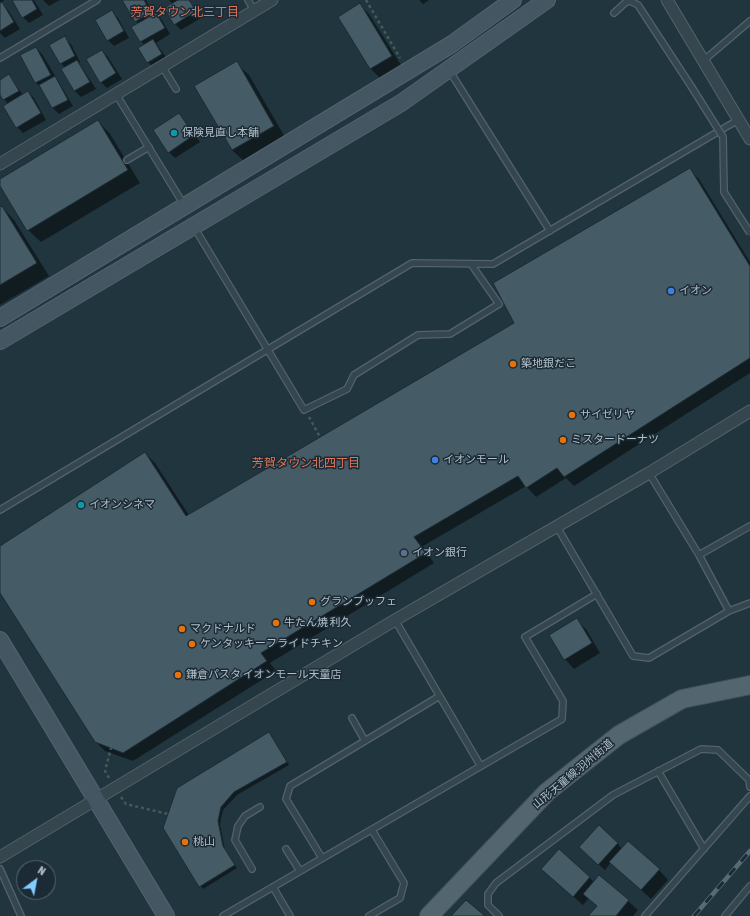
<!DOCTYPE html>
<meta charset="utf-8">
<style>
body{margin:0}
#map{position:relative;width:750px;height:916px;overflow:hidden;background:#21353f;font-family:"Asap Condensed",sans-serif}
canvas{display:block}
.north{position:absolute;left:16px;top:860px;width:40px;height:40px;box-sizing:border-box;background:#1b2a34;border:1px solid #576670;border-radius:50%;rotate:32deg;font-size:11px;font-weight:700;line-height:16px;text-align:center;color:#b1c0ca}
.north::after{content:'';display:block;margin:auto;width:14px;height:18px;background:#81cdff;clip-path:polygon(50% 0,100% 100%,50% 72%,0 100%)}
</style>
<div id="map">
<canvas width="750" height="916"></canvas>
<div class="north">N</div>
</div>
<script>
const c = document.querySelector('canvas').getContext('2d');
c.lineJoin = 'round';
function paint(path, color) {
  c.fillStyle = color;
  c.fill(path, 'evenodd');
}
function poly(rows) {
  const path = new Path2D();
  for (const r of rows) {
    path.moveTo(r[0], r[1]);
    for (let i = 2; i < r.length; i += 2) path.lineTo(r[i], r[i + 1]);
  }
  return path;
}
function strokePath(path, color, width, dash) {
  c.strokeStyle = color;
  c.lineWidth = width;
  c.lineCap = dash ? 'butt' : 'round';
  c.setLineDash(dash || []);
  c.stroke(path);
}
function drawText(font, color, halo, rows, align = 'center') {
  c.font = font + ' "Asap Condensed","Noto Sans JP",sans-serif';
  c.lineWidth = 3;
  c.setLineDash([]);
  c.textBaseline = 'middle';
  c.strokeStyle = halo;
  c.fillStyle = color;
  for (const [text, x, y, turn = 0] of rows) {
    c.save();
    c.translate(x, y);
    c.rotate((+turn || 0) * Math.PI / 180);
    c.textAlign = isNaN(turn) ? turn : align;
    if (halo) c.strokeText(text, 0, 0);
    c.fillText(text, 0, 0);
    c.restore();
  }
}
paint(poly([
 [0,0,5,0,1,2,8,10,20,29,5,38,0,33],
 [13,0,34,0,43,15,29,23,23,17],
 [43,0,60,0,49,6],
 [123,0,146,0,154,15,156,14,162,20,170,34,156,43,168,60,154,68,148,62,144,45,132,28,138,24],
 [169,0,189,0,201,18,181,30,175,24,173,4],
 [419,0,429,0,423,4],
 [360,5,369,14,401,65,380,78,371,69,339,18],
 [112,12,118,18,129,38,114,46,108,40],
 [64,38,71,44,80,62,79,63,96,89,81,97,75,91,63,69,65,68,61,63],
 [36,48,42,54,73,106,59,114,53,108,43,89,36,83,22,56],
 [102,51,108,57,122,79,107,88,101,82],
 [236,63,249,75,286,139,245,162,232,150,195,87],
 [9,76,23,95,28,92,34,98,46,120,23,133,17,127,8,104,0,93,0,81],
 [179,114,200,142,175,158,169,152],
 [98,121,110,134,140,183,41,242,28,230,0,184,0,180],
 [689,170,699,179,750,262,750,373,574,486,566,478,536,497,526,486,423,546,434,563,270,663,276,671,133,761,105,751,95,741,0,591,0,548,145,453,155,463,189,515,515,323],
 [2,207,14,220,49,276,0,305,0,208],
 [576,620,586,629,600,653,574,669,565,659],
 [269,733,289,765,237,795,223,810,220,824,225,850,237,868,203,889,164,828],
 [617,843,622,849,659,870,668,880,651,899,611,862,605,870,586,853],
 [559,850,594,882,600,876,638,910,633,916,590,916,598,906,589,898,583,905,552,878]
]), '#0007');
const building = poly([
 [12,0,32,0,37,9,22,18,12,0],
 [122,0,144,0,151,12,135,22,122,0],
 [178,0,189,0,196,11,174,25,164,8,178,0],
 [2,2,14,22,0,31,0,3,2,2],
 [360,3,392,56,370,69,338,17,360,3],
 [112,10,124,31,107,41,95,20,112,10],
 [156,13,165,28,140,42,131,27,156,13],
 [65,36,75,56,60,64,49,45,65,36],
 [153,39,162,54,147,63,138,48,153,39],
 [36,47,51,75,35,83,20,55,36,47],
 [102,50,116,73,100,83,86,59,102,50],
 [77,60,90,82,74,91,61,69,77,60],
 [237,61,274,126,232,150,194,86,237,61],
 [9,74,19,91,3,100,0,95,0,80,9,74],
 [55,76,68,100,52,108,39,85,55,76],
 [28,91,41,113,16,128,3,106,28,91],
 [179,113,194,135,168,153,153,130,179,113],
 [98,120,128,170,27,231,0,186,0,179,98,120],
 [690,168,750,266,750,358,564,477,557,468,526,488,518,476,414,537,426,553,261,653,267,661,123,753,95,742,0,593,0,546,145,452,186,516,514,323,493,283,690,168],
 [2,206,37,263,0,285,0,207,2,206],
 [577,618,592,643,564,660,549,635,577,618],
 [269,732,287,762,234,792,221,807,218,821,223,846,235,865,199,887,163,828,177,788,269,732],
 [599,825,618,843,598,865,579,847,599,825],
 [628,841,660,869,641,890,609,862,628,841],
 [559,849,590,877,573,897,541,869,559,849],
 [599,875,629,900,616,916,588,916,597,906,583,894,599,875],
 [466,900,485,916,451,916,466,900]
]);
paint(building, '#455b66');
strokePath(building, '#1c2c36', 1);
const lane = poly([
 [248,0,254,10],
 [614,13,626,2,630,1,638,5,691,86],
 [0,58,97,0],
 [703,61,750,21],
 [162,66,176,89],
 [449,70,550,231],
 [116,94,184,205],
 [127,160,149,147],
 [194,227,304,410,347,389,354,375,418,335,450,334,499,304,471,264],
 [649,473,699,555,729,611],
 [0,510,412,263,493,264,738,120],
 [557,527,633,656,649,658,729,611,750,603],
 [699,555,750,526],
 [395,620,480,765],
 [352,718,365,741],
 [658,771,704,849],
 [286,849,300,871],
 [322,858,286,799,290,786,438,697],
 [0,869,21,916],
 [252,869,235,840,238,826,245,816,260,807],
 [273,887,290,916],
 [223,916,562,719,563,701,525,637,597,594],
 [369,916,400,898,404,883,372,830],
 [499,916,488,905,488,894,496,883,613,795,701,749,718,750,749,780,750,787],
 [645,916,750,796],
 [725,916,750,886]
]);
const street = poly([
 [667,0,750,139],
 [0,164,272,0],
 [0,857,395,620,649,473,750,411]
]);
const secondary = poly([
 [0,318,452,44,513,0],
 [0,341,401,103,547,0],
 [0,640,166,916]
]);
const primary = poly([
 [429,916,547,792,619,735,682,699,750,685]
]);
strokePath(lane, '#53636d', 8);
strokePath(street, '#53636d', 13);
strokePath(secondary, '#53636d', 18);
strokePath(primary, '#41515b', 20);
strokePath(poly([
 [366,0,400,58],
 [309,417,320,437],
 [109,778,105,771,111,748],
 [121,797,126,804,168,814]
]), '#415c59', 2.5, [3, 3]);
strokePath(lane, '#35464f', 5.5);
strokePath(street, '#35464f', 11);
strokePath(secondary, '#435662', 16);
strokePath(primary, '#53656f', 18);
const rail = poly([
 [694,916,750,851]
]);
strokePath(rail, '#576b77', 4.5);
strokePath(rail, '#1b2a34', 3, [9]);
const laneBridge = poly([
 [691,86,723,137,724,192,750,233]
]);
strokePath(laneBridge, '#53636d', 8, []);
strokePath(laneBridge, '#35464f', 5.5);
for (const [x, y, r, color] of [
 [174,133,4,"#0f9aa8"],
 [671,291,4,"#3f7fe0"],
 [513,364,4,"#e8710a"],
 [572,415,4,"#e8710a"],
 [563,440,4,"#e8710a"],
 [435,460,4,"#3f7fe0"],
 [81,505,4,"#0f9aa8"],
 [404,553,4,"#5c6f8a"],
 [312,602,4,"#e8710a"],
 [276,623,4,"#e8710a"],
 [182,629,4,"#e8710a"],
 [192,644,4,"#e8710a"],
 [178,675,4,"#e8710a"],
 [185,842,4,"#e8710a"]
]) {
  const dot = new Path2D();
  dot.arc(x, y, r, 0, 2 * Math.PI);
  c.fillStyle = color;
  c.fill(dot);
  strokePath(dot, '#1b2a34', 1.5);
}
drawText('11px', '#b1c0ca', '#1b2a34', [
 ["保険見直し本舗",182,133],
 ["イオン",679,291],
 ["築地銀だこ",521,364],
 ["サイゼリヤ",580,415],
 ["ミスタードーナツ",571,440],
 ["イオンモール",443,460],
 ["イオンシネマ",89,505],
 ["イオン銀行",412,553],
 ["グランブッフェ",320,602],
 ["牛たん焼 利久",284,623],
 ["マクドナルド",190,629],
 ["ケンタッキーフライドチキン",200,644],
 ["鎌倉パスタ イオンモール天童店",186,675],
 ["桃山",193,842]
], 'left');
drawText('11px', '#b1c0ca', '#1b2a34', [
 ["山形天童線;羽州街道",573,774,-40]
]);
drawText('12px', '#df7558', '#1b2a34', [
 ["芳賀タウン北三丁目",185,12],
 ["芳賀タウン北四丁目",306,463]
]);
</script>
